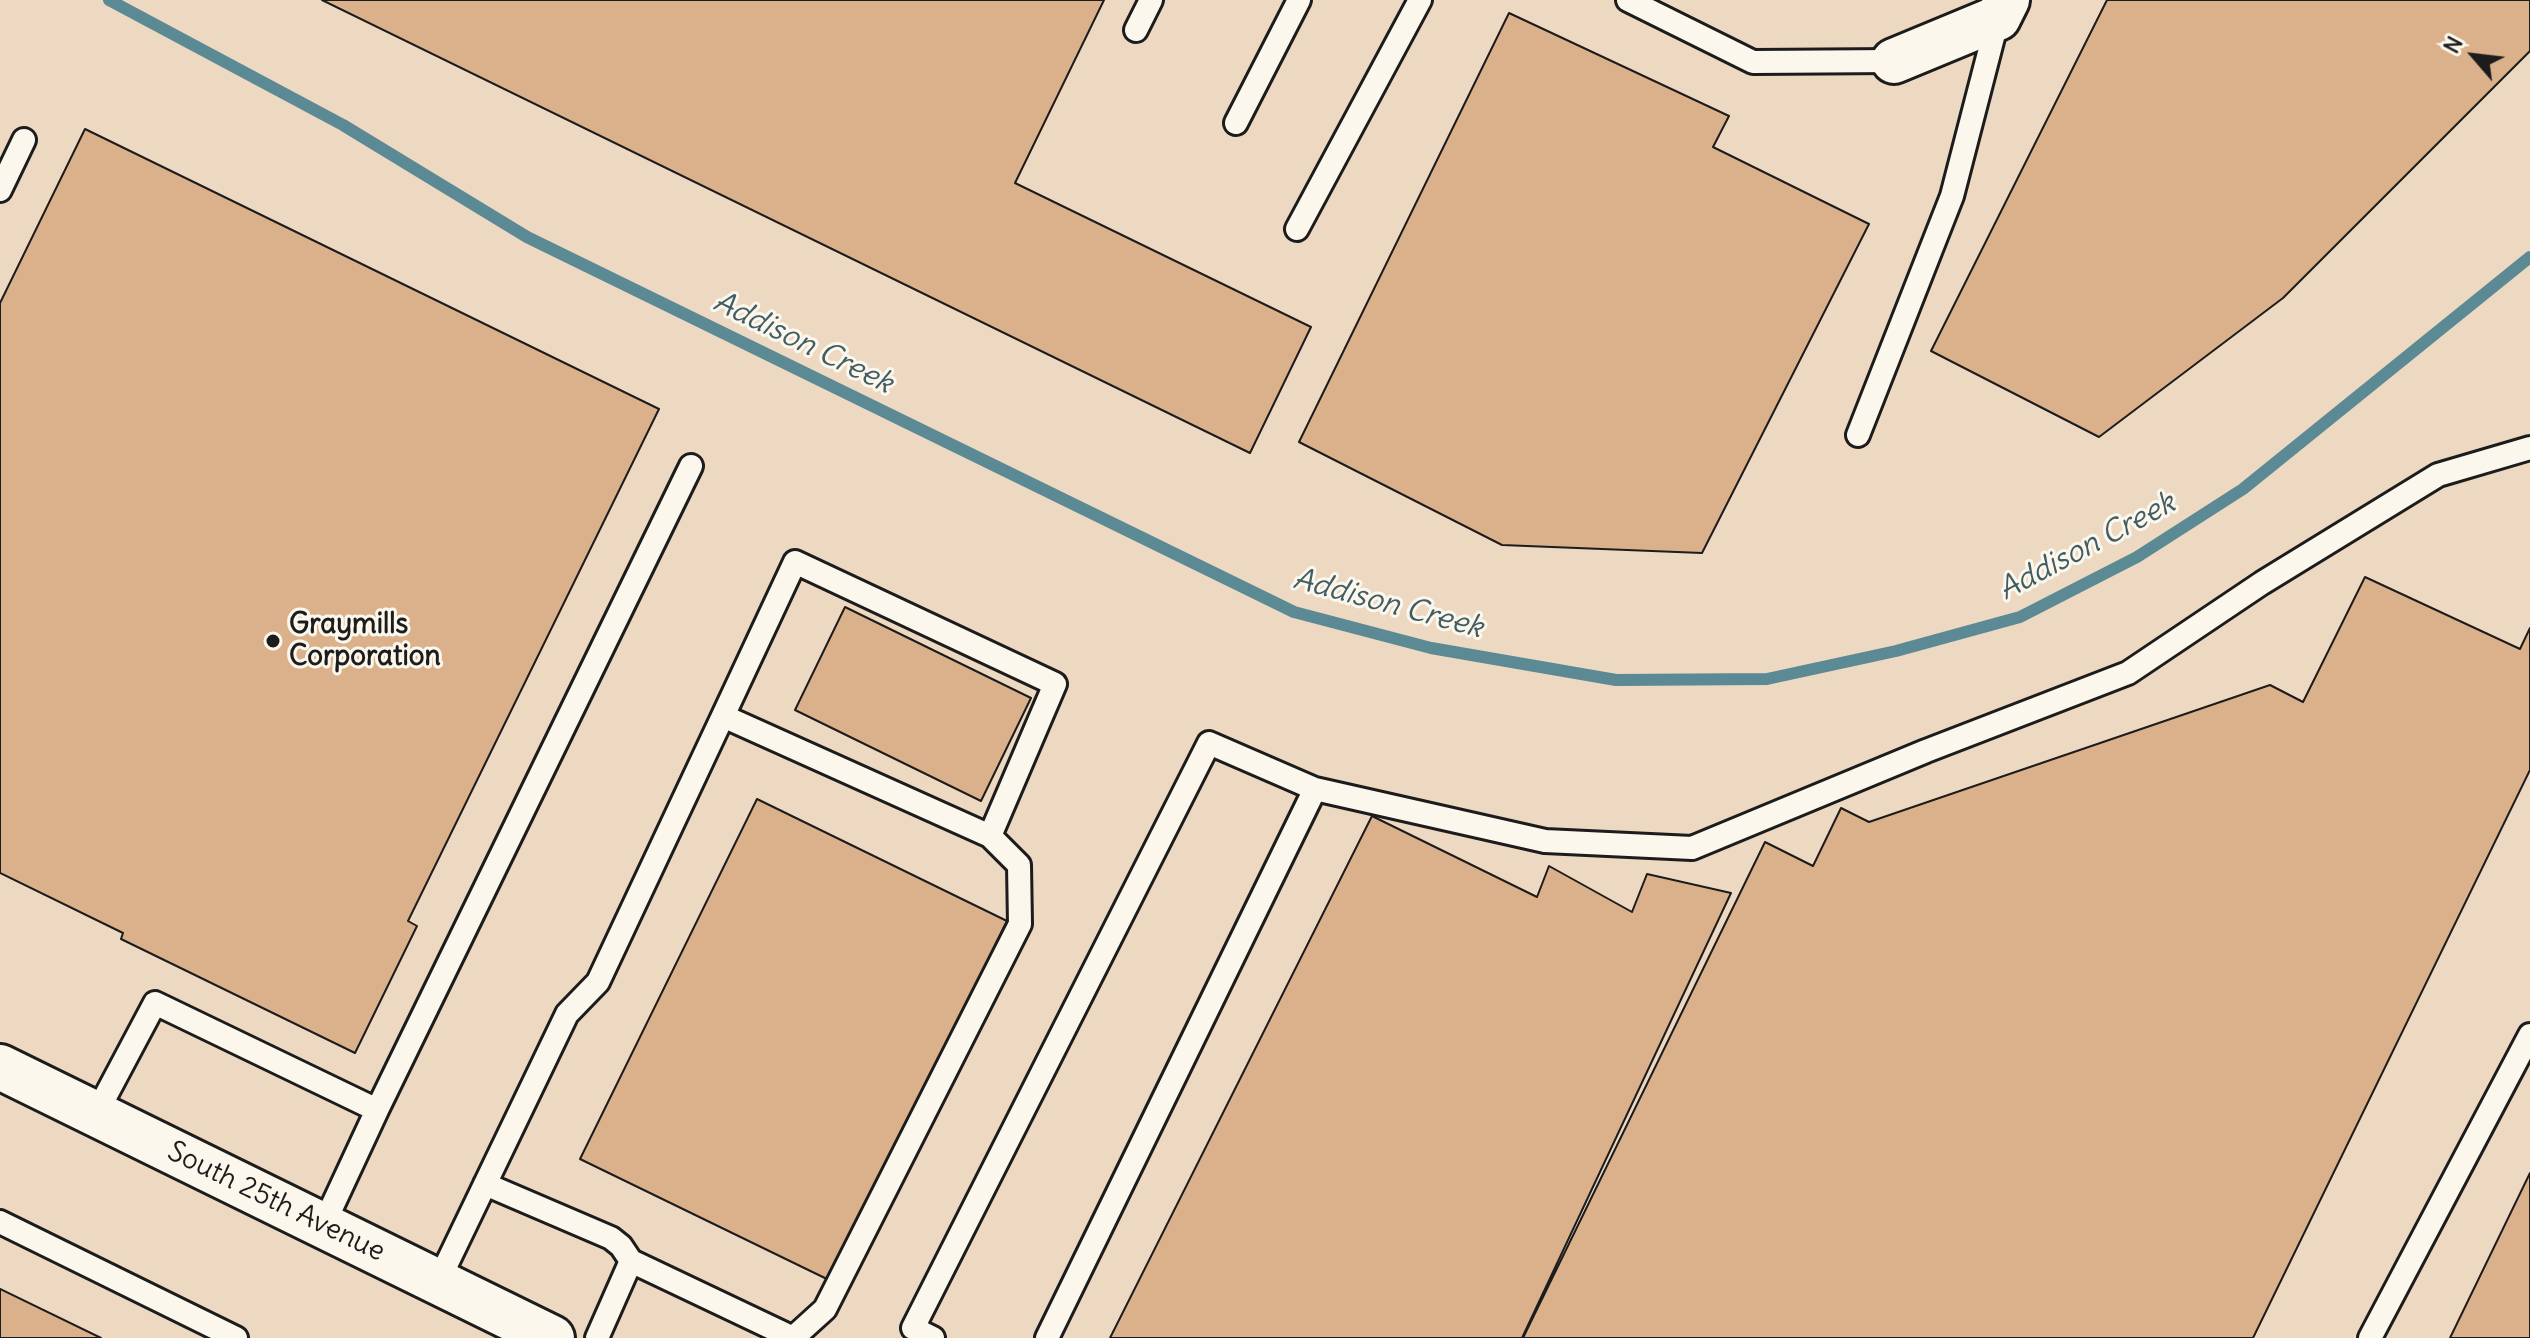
<!DOCTYPE html>
<style>
body{margin:0}
#map{position:relative;width:2530px;height:1338px;overflow:hidden;background:#f5e9d9;font-family:Delius,sans-serif}
canvas{display:block}
.north{position:absolute;left:2434px;top:16px;width:80px;height:80px;-webkit-text-stroke:6px #fbf7ec;paint-order:stroke;rotate:298deg;font-size:22px;font-weight:700;line-height:32px;text-align:center;color:#1c1c1c}
.north::after{content:'';display:block;margin:auto;width:28px;height:36px;background:#1c1c1c;clip-path:polygon(50% 0,100% 100%,50% 72%,0 100%)}
</style>
<div id="map">
<canvas width="2530" height="1338"></canvas>
<div class="north">N</div>
</div>
<script>
const c = document.querySelector('canvas').getContext('2d');
c.lineJoin = 'round';
function paint(path, color) {
  c.fillStyle = color;
  c.fill(path, 'evenodd');
}
function poly(rows) {
  const path = new Path2D();
  for (const r of rows) {
    path.moveTo(r[0], r[1]);
    for (let i = 2; i < r.length; i += 2) path.lineTo(r[i], r[i + 1]);
  }
  return path;
}
function strokePath(path, color, width, dash) {
  c.strokeStyle = color;
  c.lineWidth = width;
  c.lineCap = dash ? 'butt' : 'round';
  c.setLineDash(dash || []);
  c.stroke(path);
}
function drawText(font, color, halo, rows, align = 'center') {
  c.font = font + ' Delius,sans-serif';
  c.lineWidth = 6;
  c.setLineDash([]);
  c.textBaseline = 'middle';
  c.strokeStyle = halo;
  c.fillStyle = color;
  for (const [text, x, y, turn = 0] of rows) {
    c.save();
    c.translate(x, y);
    c.rotate((+turn || 0) * Math.PI / 180);
    c.textAlign = isNaN(turn) ? turn : align;
    if (halo) c.strokeText(text, 0, 0);
    c.fillText(text, 0, 0);
    c.restore();
  }
}
paint(poly([
 [0,0,2530,0,2530,1338,0,1338]
]), '#edd8c2');
strokePath(poly([
 [109,0,343,125,527,237,1294,612,1431,648,1616,680,1767,679,1896,651,2020,617,2137,557,2243,489,2530,257]
]), '#5b8994', 12);
const building = poly([
 [322,0,1104,0,1015,183,1311,327,1250,453,322,0],
 [2107,0,2530,0,2530,51,2283,298,2099,437,1931,351,2107,0],
 [1509,13,1729,116,1713,147,1869,224,1702,553,1502,545,1299,442,1509,13],
 [85,129,659,409,408,921,417,926,355,1053,121,939,123,933,0,873,0,303,85,129],
 [2365,577,2520,649,2530,628,2530,770,2253,1338,1523,1338,1765,842,1813,866,1841,808,1869,822,2270,685,2303,702,2365,577],
 [845,607,1031,698,981,801,795,710,845,607],
 [757,799,1007,921,831,1281,580,1159,757,799],
 [1372,816,1537,897,1549,866,1632,912,1647,874,1731,893,1522,1338,1110,1338,1372,816],
 [2530,1173,2530,1338,2450,1338,2530,1173],
 [0,1289,101,1338,0,1338,0,1289]
]);
paint(building, '#dbb18c');
strokePath(building, '#1c1c1c', 2);
const service = poly([
 [1628,0,1753,62,1894,61],
 [1136,30,1151,0],
 [1236,123,1299,0],
 [0,190,24,140],
 [1297,229,1420,0],
 [1858,435,1952,196,1998,18],
 [96,1114,155,1003,377,1110,691,466],
 [485,1184,611,1238,621,1246,631,1261],
 [0,1222,236,1338],
 [323,1226,377,1110],
 [438,1282,567,1014,598,982,723,716],
 [597,1338,631,1261,793,1338],
 [793,1338,825,1309,1020,924,1019,865,990,836,723,716,795,562,1055,684,990,836],
 [933,1338,913,1328,1209,743,1315,789],
 [1047,1338,1315,789,1545,841,1692,848,1926,751,2128,673,2262,583,2438,475,2530,448],
 [2370,1338,2530,1035]
]);
const minor = poly([
 [1894,61,1998,18,2007,0]
]);
const secondary = poly([
 [0,1067,552,1338]
]);
strokePath(service, '#1c1c1c', 28);
strokePath(minor, '#1c1c1c', 50);
strokePath(secondary, '#1c1c1c', 50);
strokePath(service, '#fbf7ec', 22);
strokePath(minor, '#fbf7ec', 44);
strokePath(secondary, '#fbf7ec', 44);
for (const [x, y, r, color] of [
 [273,641,8,"#1c1c1c"]
]) {
  const dot = new Path2D();
  dot.arc(x, y, r, 0, 2 * Math.PI);
  c.fillStyle = color;
  c.fill(dot);
  strokePath(dot, '#fbf7ec', 3);
}
drawText('bold 28px', '#1c1c1c', '#fbf7ec', [
 ["Graymills",289,625],
 ["Corporation",289,657]
], 'left');
drawText('28px', '#1c1c1c', '#fbf7ec', [
 ["South 25th Avenue",276,1202,26]
]);
drawText('italic 30px', '#415c62', '#fbf7ec', [
 ["Addison Creek",803,343,26],
 ["Addison Creek",2087,547,-28],
 ["Addison Creek",1388,604,15]
]);
</script>
